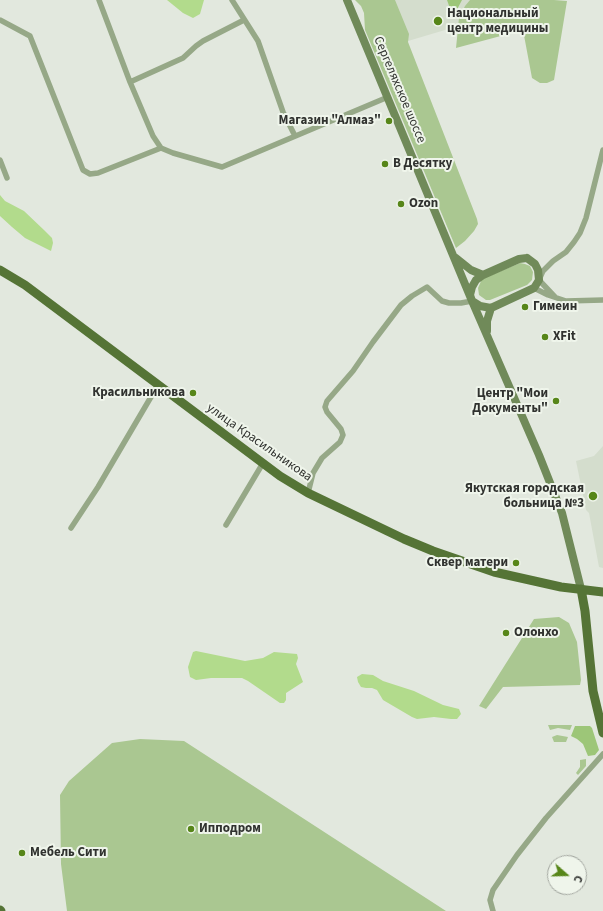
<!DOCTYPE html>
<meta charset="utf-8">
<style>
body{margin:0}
#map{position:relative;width:603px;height:911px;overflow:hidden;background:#e2e8de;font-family:"Source Sans 3",sans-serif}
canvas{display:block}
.north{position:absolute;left:547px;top:855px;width:40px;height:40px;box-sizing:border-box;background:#eff5eb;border:1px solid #a3a7a0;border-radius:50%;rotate:110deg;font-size:11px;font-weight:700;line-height:16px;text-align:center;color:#30322f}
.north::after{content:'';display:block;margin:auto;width:14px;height:18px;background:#578619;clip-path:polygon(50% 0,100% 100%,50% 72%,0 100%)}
</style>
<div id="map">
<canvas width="603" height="911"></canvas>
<div class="north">С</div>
</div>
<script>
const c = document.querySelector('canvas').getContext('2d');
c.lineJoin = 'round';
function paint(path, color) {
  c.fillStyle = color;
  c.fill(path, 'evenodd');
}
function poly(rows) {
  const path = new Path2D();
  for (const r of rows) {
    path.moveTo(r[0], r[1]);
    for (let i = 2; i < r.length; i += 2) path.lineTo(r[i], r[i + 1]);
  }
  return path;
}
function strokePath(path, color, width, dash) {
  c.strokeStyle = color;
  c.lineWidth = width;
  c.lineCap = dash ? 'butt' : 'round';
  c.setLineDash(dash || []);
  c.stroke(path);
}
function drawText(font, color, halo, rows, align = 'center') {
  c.font = font + ' "Source Sans 3",sans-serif';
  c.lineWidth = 4;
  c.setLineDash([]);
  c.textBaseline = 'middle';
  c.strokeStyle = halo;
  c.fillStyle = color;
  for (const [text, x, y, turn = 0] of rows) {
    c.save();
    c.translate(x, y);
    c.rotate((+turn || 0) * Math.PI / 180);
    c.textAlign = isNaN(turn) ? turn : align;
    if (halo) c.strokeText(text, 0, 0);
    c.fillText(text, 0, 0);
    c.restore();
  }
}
paint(poly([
 [391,0,546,0,408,41],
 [603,446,603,568,599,567,589,513,586,510,576,461,594,456]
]), '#d4ddcd');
paint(poly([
 [355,0,395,0,409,34,408,42,477,219,478,224,474,231,465,241,456,248,365,30,364,13,361,6],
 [470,0,554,0,567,1,554,80,547,83,540,83,532,78,523,30,456,48,459,18,465,6],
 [520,263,525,264,530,266,533,272,532,280,527,285,490,300,486,300,479,295,478,288,482,279],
 [559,617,569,623,577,642,581,680,580,685,503,687,486,709,479,706,534,619],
 [548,725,572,725,570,730,558,728,550,730],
 [557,735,568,737,566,742,554,742,552,737],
 [140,739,184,741,446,911,67,911,61,864,60,795,69,781,112,743],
 [586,759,586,766,578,775,576,773,580,767,580,760]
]), '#aac791');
paint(poly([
 [447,0,462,0,453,17],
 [575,726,590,726,592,728,599,750,595,755,588,756,583,744,577,739,571,736]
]), '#9dc678');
paint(poly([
 [167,0,204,0,200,14,193,18,183,13],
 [0,195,5,201,24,211,44,230,52,238,53,243,51,251,25,238,12,227,0,216],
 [196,651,245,661,263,658,274,652,297,654,298,658,296,664,303,682,286,693,286,700,284,703,280,703,248,681,242,678,211,678,196,680,190,677,188,667,193,652],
 [362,674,373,675,383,681,414,691,443,705,459,709,461,714,457,719,451,719,434,717,417,719,412,717,383,700,377,690,372,688,366,688,361,687,358,682,357,677]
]), '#b2db8c');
strokePath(poly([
 [99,0,130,82,153,136,161,148,173,153,222,167,388,97],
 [232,0,258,41,283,112,295,136],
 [0,20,30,36,83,170,90,174,98,173,161,148],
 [130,82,183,58,196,46,203,41,244,20],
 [0,160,7,178],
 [534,288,548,295,566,301,603,300],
 [555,297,539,280,543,271,553,261,566,252,574,242,580,233,586,218,603,150],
 [308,493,313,473,322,458,340,442,343,435,341,429,327,412,325,407,327,401,353,371,373,342,401,305,412,296,427,287,442,301,449,303,461,303,472,301],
 [226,525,263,463],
 [71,528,98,487,158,385],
 [493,911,490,900,493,890,517,855,546,818,603,754]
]), '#96a887', 5.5);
strokePath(poly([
 [347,0,472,301,539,455,562,513,581,589],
 [456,258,471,270,483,275],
 [527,258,535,264,538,270,539,280,534,288,491,308,480,306,472,301,470,295,472,287,476,280,483,275,519,259,527,258],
 [487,331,487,321,491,308]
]), '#708a59', 8);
strokePath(poly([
 [0,270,25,285,280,476,308,493,404,539,433,551,494,572,561,587,603,592],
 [581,589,585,611,593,691,603,733],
 [0,910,1,911]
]), '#557436', 9);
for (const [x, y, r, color] of [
 [438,21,5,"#578619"],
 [389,121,4,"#578619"],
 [385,164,4,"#578619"],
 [401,204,4,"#578619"],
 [525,307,4,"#578619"],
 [545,337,4,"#578619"],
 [193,393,4,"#578619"],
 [556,401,4,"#578619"],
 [593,496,5,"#578619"],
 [516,563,4,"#578619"],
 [506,633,4,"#578619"],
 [191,829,4,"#578619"],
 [22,853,4,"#578619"]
]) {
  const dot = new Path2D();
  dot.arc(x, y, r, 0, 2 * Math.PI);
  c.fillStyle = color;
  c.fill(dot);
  strokePath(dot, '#eff5eb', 1.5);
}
drawText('bold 13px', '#30322f', '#eff5eb', [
 ["Национальный",447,14],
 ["центр медицины",447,29],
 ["Магазин \"Алмаз\"",381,121,"right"],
 ["В Десятку",393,164],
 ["Ozon",409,204],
 ["Гимеин",533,307],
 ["XFit",553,337],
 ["Красильникова",185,393,"right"],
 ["Центр \"Мои",548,394,"right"],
 ["Документы\"",548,409,"right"],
 ["Якутская городская",584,489,"right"],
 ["больница №3",584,504,"right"],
 ["Сквер матери",508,563,"right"],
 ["Олонхо",514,633],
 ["Ипподром",199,829],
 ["Мебель Сити",30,853]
], 'left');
drawText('13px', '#30322f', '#eff5eb', [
 ["Сергеляхское шоссе",399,90,67],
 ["улица Красильникова",259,443,35]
]);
</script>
